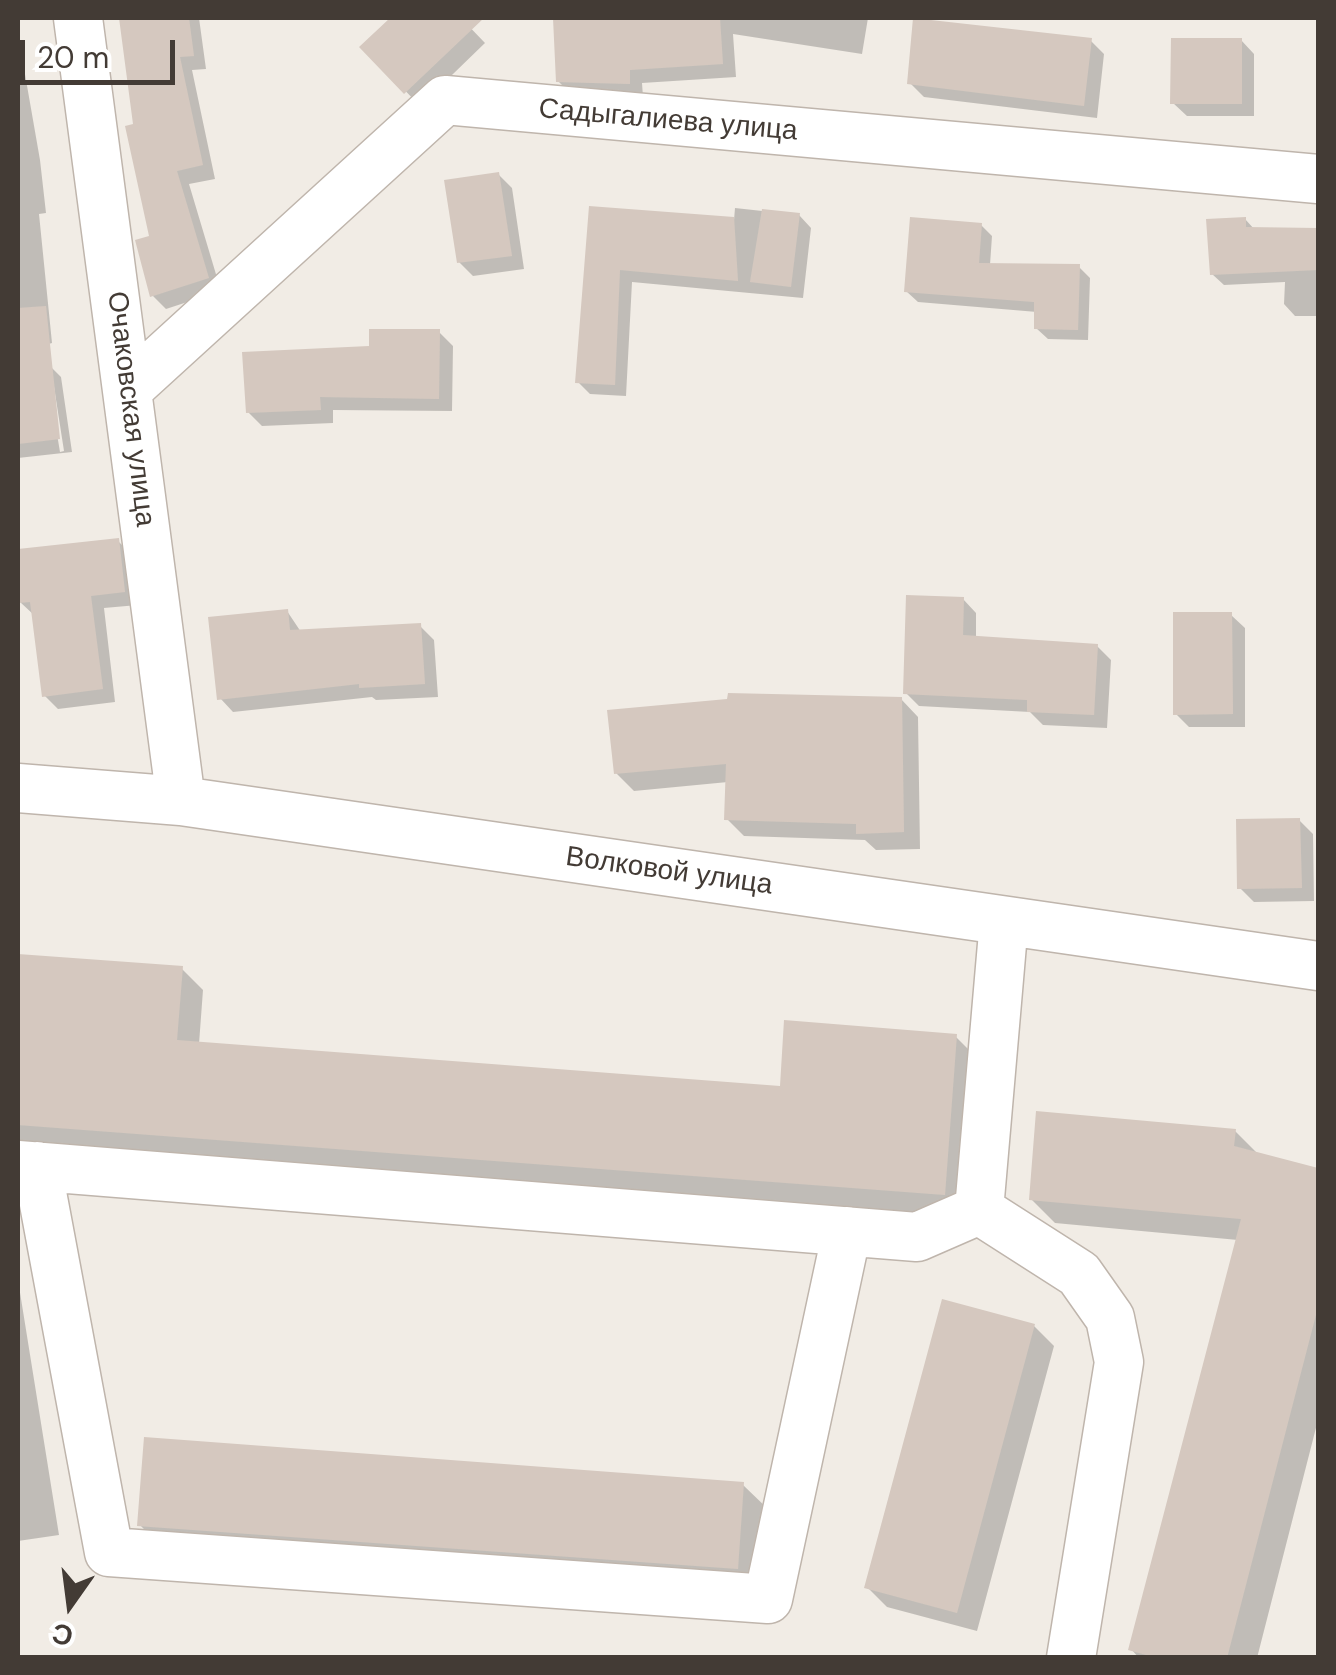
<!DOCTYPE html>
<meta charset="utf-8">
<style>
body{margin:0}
#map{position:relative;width:1336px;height:1675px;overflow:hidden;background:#f1ece5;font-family:"DM Sans",sans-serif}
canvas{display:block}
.frame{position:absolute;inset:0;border:20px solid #433b35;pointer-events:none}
.north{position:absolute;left:20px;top:1555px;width:100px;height:100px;-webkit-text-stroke:8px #fff;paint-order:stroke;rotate:194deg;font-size:28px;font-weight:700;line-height:40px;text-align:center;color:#433b35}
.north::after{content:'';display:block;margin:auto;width:35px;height:45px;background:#433b35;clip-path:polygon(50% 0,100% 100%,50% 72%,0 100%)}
.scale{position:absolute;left:20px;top:40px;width:155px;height:45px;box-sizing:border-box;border:5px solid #433b35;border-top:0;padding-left:12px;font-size:30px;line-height:35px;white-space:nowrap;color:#433b35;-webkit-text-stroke:8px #fff;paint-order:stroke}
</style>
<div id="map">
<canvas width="1336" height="1675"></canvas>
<div class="frame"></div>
<div class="north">С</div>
<div class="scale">20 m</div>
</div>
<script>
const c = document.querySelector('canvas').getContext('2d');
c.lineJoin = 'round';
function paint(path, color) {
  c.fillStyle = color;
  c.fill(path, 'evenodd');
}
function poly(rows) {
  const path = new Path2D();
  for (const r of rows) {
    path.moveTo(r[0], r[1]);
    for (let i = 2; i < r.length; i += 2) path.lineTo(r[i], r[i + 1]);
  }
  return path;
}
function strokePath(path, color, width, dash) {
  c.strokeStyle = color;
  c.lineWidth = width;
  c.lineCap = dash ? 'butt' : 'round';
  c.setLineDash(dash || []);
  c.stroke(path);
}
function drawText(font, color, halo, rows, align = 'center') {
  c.font = font + ' "DM Sans",sans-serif';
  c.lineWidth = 10;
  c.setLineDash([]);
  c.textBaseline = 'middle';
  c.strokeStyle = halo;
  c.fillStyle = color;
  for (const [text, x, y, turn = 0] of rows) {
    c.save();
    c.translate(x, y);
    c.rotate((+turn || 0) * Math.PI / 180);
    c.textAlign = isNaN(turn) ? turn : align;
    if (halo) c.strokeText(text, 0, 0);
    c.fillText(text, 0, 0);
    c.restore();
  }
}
paint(poly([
 [122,18,199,18,206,69,192,70,215,179,189,184,221,291,166,309,153,296,152,238],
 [394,18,461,18,485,43,420,106,363,47],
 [556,18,868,18,862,54,733,34,736,77,642,83,643,97,572,95,558,81],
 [18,34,40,160,46,213,39,214,52,343,18,353],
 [1090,40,1104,54,1097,118,924,97,910,83],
 [1241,40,1254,54,1254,116,1187,116,1173,103],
 [498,174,512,188,524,269,473,276,459,262],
 [592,208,734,220,735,208,799,215,811,228,803,298,632,282,626,396,590,394,578,382],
 [1245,219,1255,230,1318,231,1318,316,1295,316,1284,304,1285,282,1224,285,1212,274],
 [981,225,992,236,990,265,1078,266,1090,278,1088,340,1048,339,1036,328,1037,312,918,302,906,291],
 [439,332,453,346,452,411,333,410,333,423,262,426,248,412,372,349],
 [47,363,61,377,72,452,18,458,18,364],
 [47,374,52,374,64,451,60,452],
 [118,541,132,555,138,605,104,608,115,702,58,709,44,695,34,615,20,602,18,552],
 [963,599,976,613,976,638,1097,646,1111,660,1107,728,1043,725,1030,712,919,706,906,693],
 [287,611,301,632,420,626,434,640,438,697,376,700,372,697,233,712,220,698],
 [1231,615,1245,628,1245,727,1189,727,1176,714],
 [901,699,918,717,920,849,876,850,865,840,744,836,727,819,728,782,634,791,616,773],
 [1299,820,1313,834,1314,901,1254,902,1240,888],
 [20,956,182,969,203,990,199,1044,782,1089,956,1037,977,1058,963,1216,18,1144,18,1082,61,1076,61,1071,18,1069],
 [1235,1131,1258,1154,1318,1170,1318,1420,1257,1658,1139,1658,1131,1649,1238,1240,1055,1223,1031,1199],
 [18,1280,59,1535,18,1541],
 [1034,1326,1054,1346,977,1631,887,1607,867,1587],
 [743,1485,769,1510,762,1593,165,1551,140,1525]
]), '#0003');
paint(poly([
 [119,18,189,18,194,56,180,57,203,165,177,171,209,278,150,297,135,240,149,236,125,126,133,124],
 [390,18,484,18,404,94,359,47],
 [553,18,720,18,723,64,630,70,630,84,556,82],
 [913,18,1092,38,1084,106,907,84],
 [1171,38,1242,38,1242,104,1170,104],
 [499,172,512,256,457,263,444,180],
 [589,206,734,217,738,281,620,270,615,385,575,383],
 [762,209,800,213,791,287,750,282],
 [910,217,982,223,979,263,1080,264,1078,330,1034,329,1034,302,904,292],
 [1246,217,1246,227,1318,228,1318,270,1210,275,1206,219],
 [46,306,60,439,18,444,18,308],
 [369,329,440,329,439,399,320,397,321,410,246,413,242,352,369,346],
 [119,538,125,592,91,596,103,689,42,697,30,602,18,603,18,549],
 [906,595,964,597,963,635,1098,644,1094,715,1027,712,1027,700,903,694],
 [288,609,290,630,421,623,425,684,359,688,359,684,217,700,208,617],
 [1173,612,1232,612,1233,714,1173,715],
 [728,693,902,697,904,832,856,834,856,824,724,820,726,764,614,774,607,710,727,699],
 [1300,818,1302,888,1237,889,1236,819],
 [18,954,183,966,177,1040,780,1086,784,1020,957,1034,945,1195,18,1125],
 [1036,1111,1236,1129,1234,1146,1318,1168,1318,1307,1227,1658,1157,1658,1128,1650,1241,1219,1029,1200],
 [942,1299,1035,1324,957,1613,864,1588],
 [144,1437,744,1482,738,1569,137,1526]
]), '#d5c8bf');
const minor = poly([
 [78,18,181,801],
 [127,390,445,100,1318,179],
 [18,788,181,801,1318,966],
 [18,1165,917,1237,979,1210,1004,921],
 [37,1166,109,1552,768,1599,847,1231],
 [979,1210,1079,1274,1110,1318,1119,1362,1071,1658]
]);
strokePath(minor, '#bfb5ac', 51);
strokePath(minor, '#fff', 48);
drawText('28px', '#433b35', '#fff', [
 ["Садыгалиева улица",668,121,5],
 ["Очаковская улица",130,409,83],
 ["Волковой улица",669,872,8]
]);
</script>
